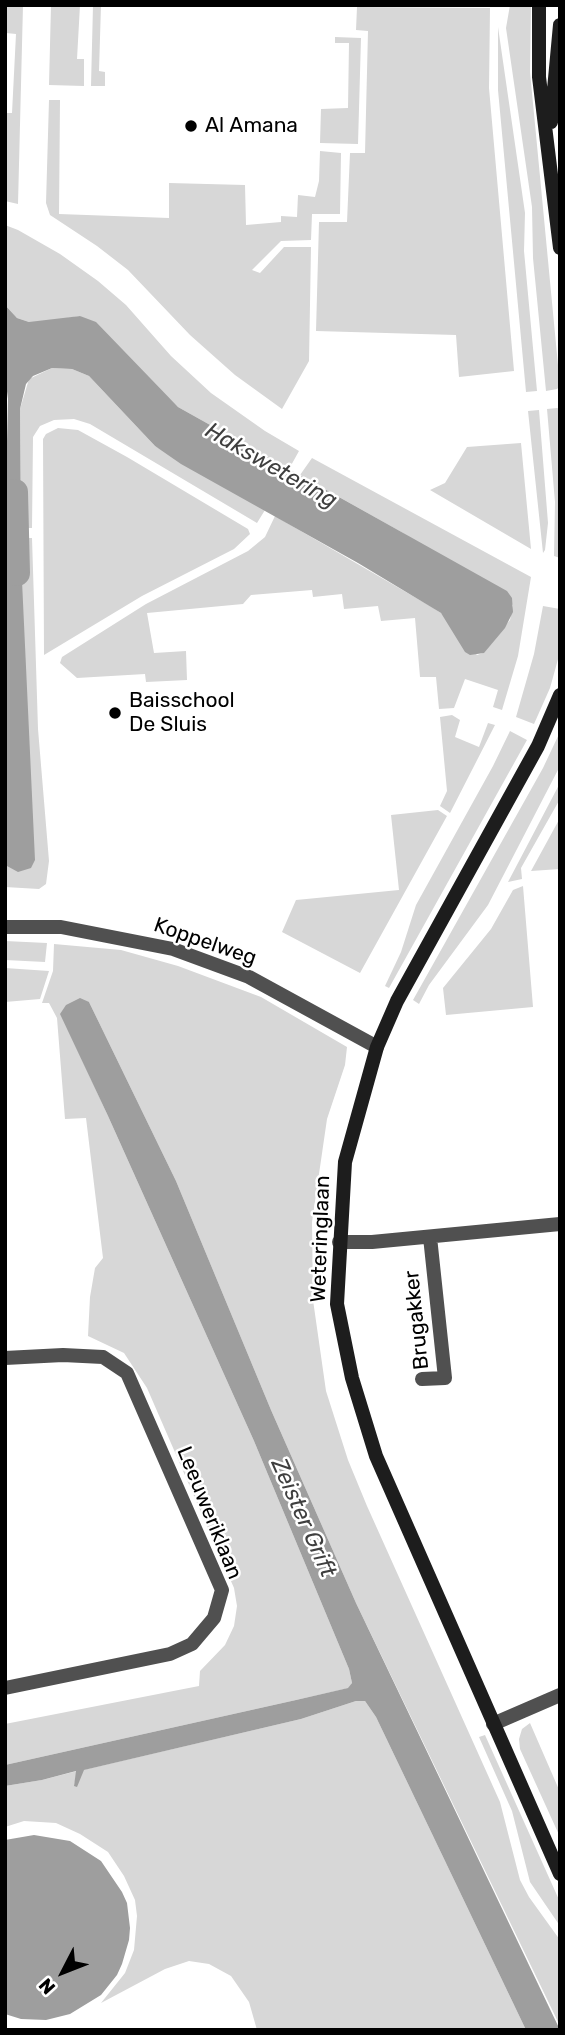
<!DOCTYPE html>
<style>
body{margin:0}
#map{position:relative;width:565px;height:2035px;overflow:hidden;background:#fff;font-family:Rubik,sans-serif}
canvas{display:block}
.frame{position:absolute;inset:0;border:7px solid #000;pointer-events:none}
.north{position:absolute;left:28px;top:1937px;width:70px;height:70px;-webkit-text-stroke:5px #fff;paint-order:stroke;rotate:228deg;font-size:19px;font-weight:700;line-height:28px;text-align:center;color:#000}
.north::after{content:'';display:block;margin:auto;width:24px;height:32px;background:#000;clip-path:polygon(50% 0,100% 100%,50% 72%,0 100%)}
</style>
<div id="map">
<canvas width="565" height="2035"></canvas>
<div class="frame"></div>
<div class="north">N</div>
</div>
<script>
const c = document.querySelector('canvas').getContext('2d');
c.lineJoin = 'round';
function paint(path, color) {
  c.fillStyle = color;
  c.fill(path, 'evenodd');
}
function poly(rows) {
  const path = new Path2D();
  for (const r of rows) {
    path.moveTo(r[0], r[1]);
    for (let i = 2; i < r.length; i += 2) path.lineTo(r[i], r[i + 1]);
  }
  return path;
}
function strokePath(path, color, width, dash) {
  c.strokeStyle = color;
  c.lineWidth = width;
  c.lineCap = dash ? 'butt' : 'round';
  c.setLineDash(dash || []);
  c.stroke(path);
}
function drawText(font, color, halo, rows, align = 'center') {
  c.font = font + ' Rubik,sans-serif';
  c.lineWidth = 5;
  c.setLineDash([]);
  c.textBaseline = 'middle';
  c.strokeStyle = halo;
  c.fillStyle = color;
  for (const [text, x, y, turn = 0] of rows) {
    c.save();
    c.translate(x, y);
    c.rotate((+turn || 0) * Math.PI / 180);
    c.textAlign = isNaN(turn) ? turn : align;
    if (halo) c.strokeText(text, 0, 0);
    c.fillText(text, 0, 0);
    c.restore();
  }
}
paint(poly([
 [7,5,23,5,18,204,5,201,5,113,12,113,16,34,6,33],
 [51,5,80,5,77,59,84,59,84,86,49,85],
 [93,5,101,5,99,71,105,72,105,86,91,86],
 [510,5,531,5,530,72,560,386,557,389,546,391,533,258,532,207,506,28],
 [357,7,490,8,489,88,514,371,459,377,456,335,316,331,319,222,347,222,350,153,365,153,368,31,356,30],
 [498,27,525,213,524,251,537,391,526,392,498,90],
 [335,37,361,38,358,144,320,143,321,109,348,108,349,43,335,43],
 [49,100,60,100,59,214,169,218,169,183,245,185,246,225,281,222,281,216,297,217,298,195,315,197,319,181,320,151,341,153,340,214,312,214,311,240,281,241,252,270,260,273,284,247,311,247,309,361,282,409,235,375,190,335,128,270,97,246,50,215,46,203],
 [5,225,18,230,60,254,98,281,126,305,171,356,211,393,265,431,299,451,289,469,178,407,80,316,42,322,29,322,17,318,5,305],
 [52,368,72,369,89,376,155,446,265,510,257,523,90,424,74,419,54,420,40,426,33,437,32,528,21,528,20,409,29,379],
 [557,408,560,409,560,558,554,556,555,502,547,409],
 [539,410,548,523,545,550,543,553,528,411],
 [58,428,78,430,127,457,248,529,250,534,234,549,142,596,44,655,43,439,46,434],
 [521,443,531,549,430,490,445,483,467,447],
 [312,458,531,577,518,656,502,710,493,707,498,690,465,679,454,708,439,709,436,677,420,677,415,618,381,621,378,606,344,609,342,594,313,597,312,590,251,595,243,604,147,613,154,653,186,651,187,680,146,682,145,674,77,678,60,663,62,657,146,604,248,551,265,537,275,516,430,606,441,613,477,655,483,653,510,620,513,605,403,533,300,475],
 [20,538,32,538,38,729,49,861,46,884,39,889,5,887,5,590,6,698,22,592],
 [543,606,560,609,560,652,550,688,534,724,516,717,534,654],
 [452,715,460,720,455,737,479,747,488,723,495,725,450,813,440,806,447,791,440,717],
 [510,731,527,740,389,988,385,986,401,952,416,905,493,766],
 [560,732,560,766,488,905,429,985,419,1004,413,1000,543,768],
 [560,783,560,799,521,868,522,879,508,882],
 [438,810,447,816,360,973,282,932,296,900,399,890,391,815],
 [560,818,560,869,531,871],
 [523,886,533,1007,446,1015,443,988,491,929,513,890],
 [5,941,47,943,45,962,5,960],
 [54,944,121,950,178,966,261,997,347,1047,345,1065,327,1119,312,1222,313,1300,326,1391,348,1460,367,1506,500,1802,520,1880,529,1897,560,1940,560,2026,356,1603,271,1410,176,1181,89,1002,61,1014,108,1116,254,1441,349,1669,352,1683,349,1688,296,1700,5,1765,5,1724,199,1686,200,1671,225,1645,234,1626,237,1606,234,1588,147,1388,124,1353,88,1336,90,1297,95,1268,103,1258,86,1118,65,1119,57,1018,49,1003,42,1003,53,971],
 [5,968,49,971,40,999,5,1002],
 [356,1701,365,1701,376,1717,526,2030,257,2030,249,2002,231,1976,209,1964,189,1961,165,1969,101,2003,125,1973,134,1950,137,1916,135,1900,124,1876,108,1852,80,1834,56,1823,24,1821,5,1827,5,1786,42,1780,77,1771,74,1786,83,1770,301,1719],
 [530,1723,560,1792,560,1837,520,1749,519,1739,522,1729],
 [485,1735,560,1902,560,1926,530,1882,512,1811,479,1737]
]), '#d7d7d7');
paint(poly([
 [5,305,17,318,29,322,80,316,96,322,178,407,507,591,512,598,513,612,505,628,484,653,470,655,465,652,441,613,358,563,181,464,155,446,89,376,72,369,52,368,33,376,26,384,20,409,21,528,5,525,8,399,5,376],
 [20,538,35,860,31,868,18,872,7,866,6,860,5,541],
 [80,998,89,1002,176,1181,271,1410,356,1603,560,2030,526,2030,376,1717,365,1701,356,1701,301,1719,84,1770,77,1787,74,1786,76,1771,42,1780,5,1786,5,1765,296,1700,348,1688,352,1683,349,1669,254,1441,108,1116,60,1014,66,1005],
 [34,1835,70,1841,101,1861,122,1892,127,1903,130,1928,129,1940,122,1964,117,1975,101,1995,70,2014,46,2020,21,2019,5,2014,5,1840]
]), '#9e9e9e');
strokePath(poly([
 [15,492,17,573]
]), '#9e9e9e', 26);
strokePath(poly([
 [5,927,61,927,173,949,249,977,377,1047],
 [339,1242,372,1242,560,1224],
 [5,1358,63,1355,103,1357,127,1373,222,1590,214,1618,192,1644,170,1654,5,1688],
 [422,1379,445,1378,430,1237],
 [493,1724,560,1695]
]), '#505050', 14);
strokePath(poly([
 [539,5,539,77,560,248],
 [551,122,560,25],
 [560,695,538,746,397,1001,377,1047,345,1162,337,1304,352,1378,376,1456,560,1874]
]), '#1d1d1d', 14);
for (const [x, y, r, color] of [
 [191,126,7,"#000"],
 [115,713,7,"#000"]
]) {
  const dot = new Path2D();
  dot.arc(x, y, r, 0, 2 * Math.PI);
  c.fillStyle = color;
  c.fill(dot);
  strokePath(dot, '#fff', 2.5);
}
drawText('21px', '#000', '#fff', [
 ["Al Amana",205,126],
 ["Baisschool",129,701],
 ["De Sluis",129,725]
], 'left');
drawText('21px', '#000', '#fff', [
 ["Koppelweg",205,942,19],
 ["Weteringlaan",321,1239,-88],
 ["Brugakker",417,1320,-96],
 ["Leeuweriklaan",209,1513,68]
]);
drawText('italic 23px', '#3f3f3f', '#fff', [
 ["Hakswetering",271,466,30],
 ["Zeister Grift",303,1518,66]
]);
</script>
